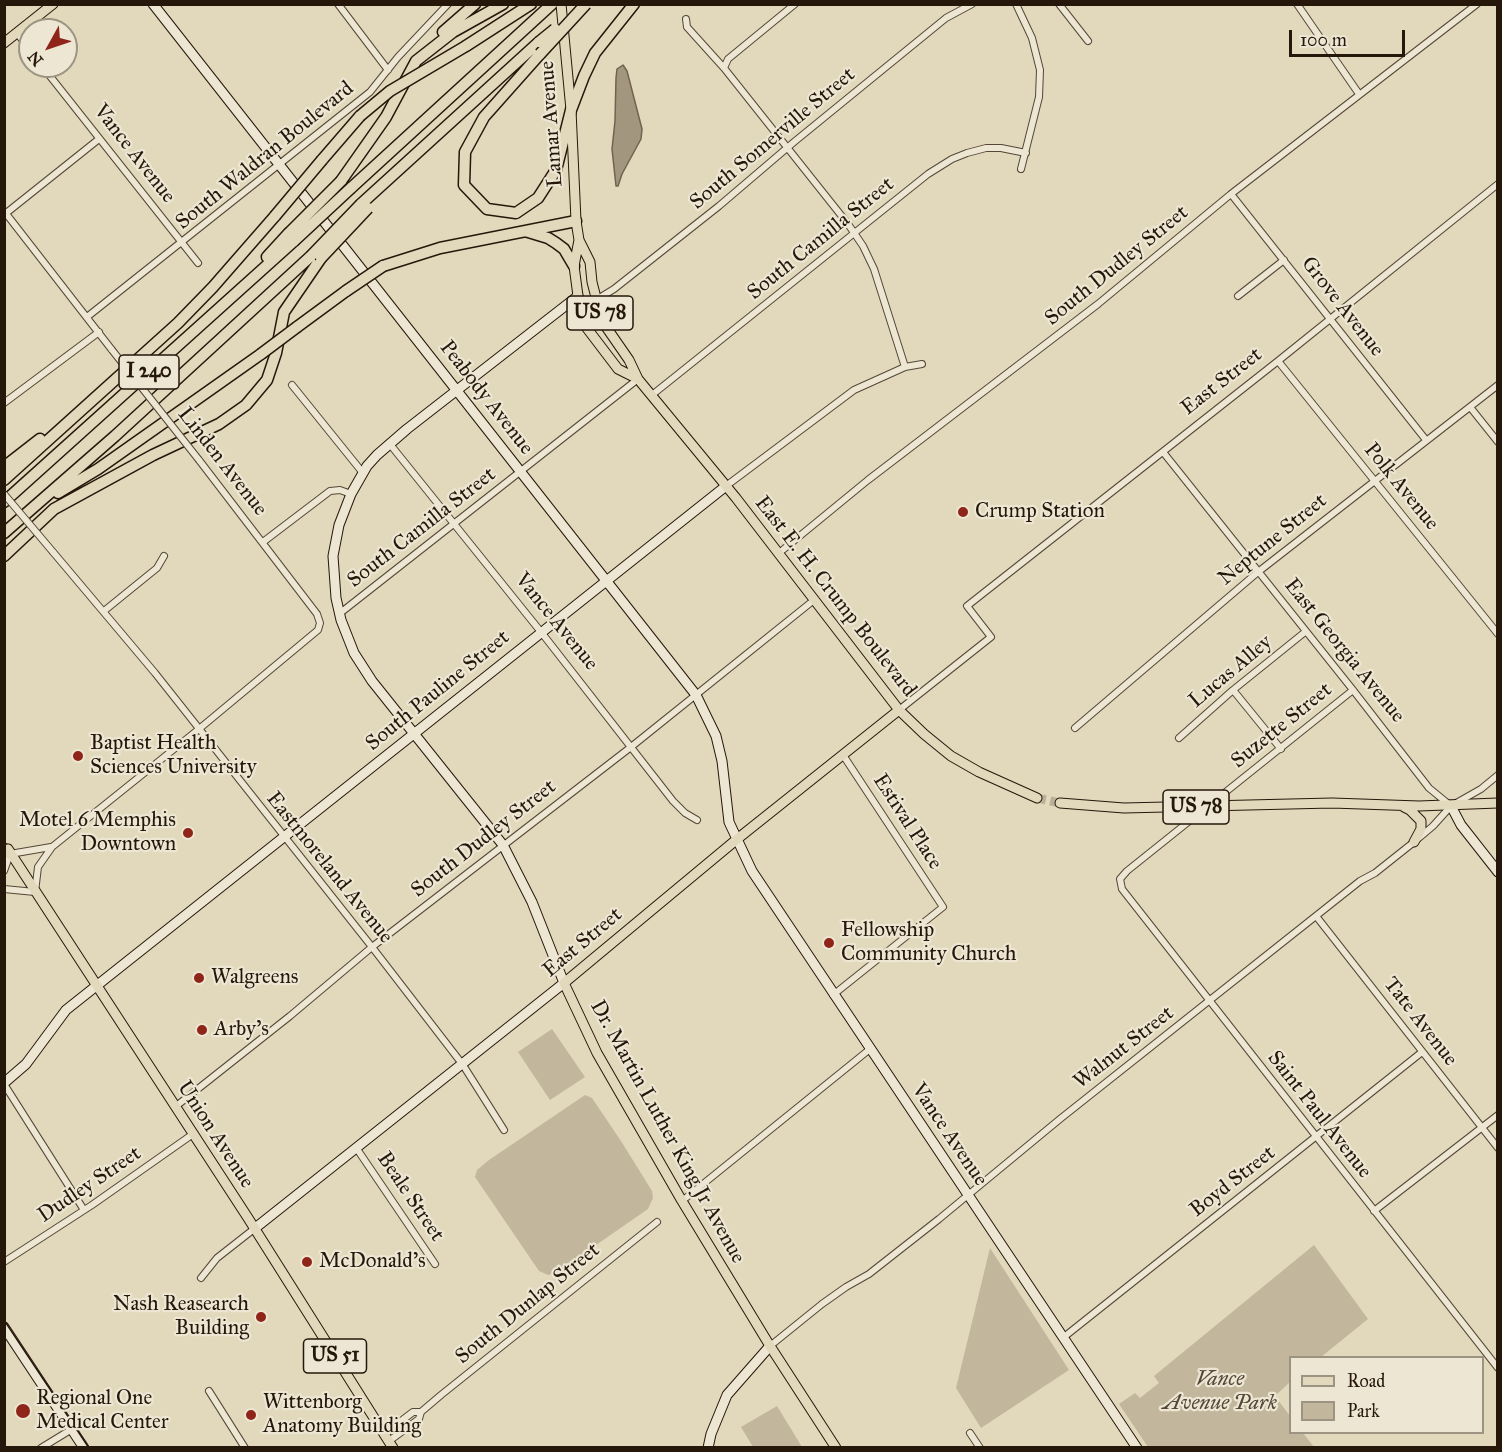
<!DOCTYPE html>
<style>
body{margin:0}
#map{position:relative;width:1502px;height:1452px;overflow:hidden;background:#e2d8bb;font-family:"IM FELL Great Primer",serif}
canvas{display:block}
.frame{position:absolute;inset:0;border:6px solid #26170b;pointer-events:none}
.legend{position:absolute;left:1289px;top:1356px;width:195px;height:78px;box-sizing:border-box;background:#ece6d3;border:2px solid #9d9383;margin:0;padding:8px 10px;list-style:none;font-size:18px;color:#26170b}
.legend li{display:flex;align-items:center;gap:12px;height:30px}
.legend b{width:30px;border:2px solid #9d9383}
.north{position:absolute;left:18px;top:18px;width:60px;height:60px;box-sizing:border-box;background:#ece6d3;border:2px solid #9d9383;border-radius:50%;rotate:230deg;font-size:16px;font-weight:700;line-height:24px;text-align:center;color:#26170b}
.north::after{content:'';display:block;margin:auto;width:21px;height:27px;background:#8f2418;clip-path:polygon(50% 0,100% 100%,50% 72%,0 100%)}
.scale{position:absolute;left:1289px;top:30px;width:116px;height:27px;box-sizing:border-box;border:3px solid #26170b;border-top:0;padding-left:8px;font-size:18px;line-height:21px;white-space:nowrap;color:#26170b;-webkit-text-stroke:4px #ece6d3;paint-order:stroke}
</style>
<div id="map">
<canvas width="1502" height="1452"></canvas>
<div class="frame"></div>
<ul class="legend">
<li><b style="height:8px;background:#e2d8bb"></b>Road</li>
<li><b style="height:16px;background:#c2b79d"></b>Park</li>
</ul>
<div class="north">N</div>
<div class="scale">100 m</div>
</div>
<script>
const c = document.querySelector('canvas').getContext('2d');
c.lineJoin = 'round';
function paint(path, color) {
  c.fillStyle = color;
  c.fill(path, 'evenodd');
}
function poly(rows) {
  const path = new Path2D();
  for (const r of rows) {
    path.moveTo(r[0], r[1]);
    for (let i = 2; i < r.length; i += 2) path.lineTo(r[i], r[i + 1]);
  }
  return path;
}
function strokePath(path, color, width, dash) {
  c.strokeStyle = color;
  c.lineWidth = width;
  c.lineCap = dash ? 'butt' : 'round';
  c.setLineDash(dash || []);
  c.stroke(path);
}
function drawText(font, color, halo, rows, align = 'center') {
  c.font = font + ' "IM FELL Great Primer",serif';
  c.lineWidth = 4.5;
  c.setLineDash([]);
  c.textBaseline = 'middle';
  c.strokeStyle = halo;
  c.fillStyle = color;
  for (const [text, x, y, turn = 0] of rows) {
    c.save();
    c.translate(x, y);
    c.rotate((+turn || 0) * Math.PI / 180);
    c.textAlign = isNaN(turn) ? turn : align;
    if (halo) c.strokeText(text, 0, 0);
    c.fillText(text, 0, 0);
    c.restore();
  }
}
paint(poly([
 [552,1029,585,1077,550,1100,518,1052],
 [585,1095,592,1098,621,1141,652,1191,653,1198,648,1209,557,1272,548,1275,539,1271,475,1177,477,1170,489,1160],
 [1314,1245,1368,1319,1321,1357,1290,1358,1290,1382,1275,1396,1290,1416,1290,1432,1303,1433,1314,1447,1148,1447,1119,1404,1135,1393,1140,1398,1159,1383,1154,1376],
 [990,1248,1069,1370,981,1428,956,1388],
 [777,1406,802,1447,753,1447,741,1427]
]), '#c2b79d');
const water = poly([
 [623,65,627,71,642,129,641,139,622,174,618,186,616,186,612,149,615,121,616,78,617,69,623,65]
]);
paint(water, '#a2967f');
strokePath(water, '#706351', 1.5);
strokePath(poly([
 [1037,798,1060,803]
]), '#bcb198', 9, [9, 4.5]);
const street = poly([
 [338,4,388,70],
 [1016,4,1032,38,1040,70,1039,97,1021,169],
 [1059,4,1088,41],
 [1297,4,1359,94],
 [686,19,687,27,724,68,848,224,863,246,874,269,905,367],
 [17,33,30,50],
 [42,66,198,263],
 [724,68,728,59,795,4],
 [1231,194,1426,440],
 [4,211,112,350],
 [5,214,99,139],
 [1238,296,1284,260],
 [596,300,614,289,719,206,794,142,946,18,972,4],
 [87,317,370,92,398,57,448,4],
 [1278,361,1498,634],
 [292,385,363,473],
 [652,395,928,174,952,159,967,153,986,148,1001,148,1026,153],
 [4,403,99,332],
 [1470,407,1498,442],
 [389,443,541,632,673,801,685,813,697,820],
 [1163,452,1353,690,1429,788,1451,806],
 [726,486,854,390,905,367,922,364],
 [263,542,330,491,340,490,351,494],
 [53,552,155,673,372,947,463,1065,504,1130],
 [779,553,868,480,1098,304,1231,194,1477,4],
 [104,611,157,568,164,556],
 [339,614,638,379],
 [1233,690,1281,749],
 [1353,690,1127,871,1120,879,1122,889,1498,1368],
 [899,710,991,637,967,606,1278,361,1498,184],
 [1075,728,1258,572,1498,385],
 [1179,738,1233,690,1305,632],
 [4,871,10,854,51,847],
 [4,889,35,892,38,867,52,847,199,729,318,630,320,623,317,614,199,460],
 [1316,916,1498,1148],
 [833,995,943,907,843,755],
 [4,1084,84,1210],
 [175,1107,290,1016,372,947,631,747,814,600],
 [357,1149,435,1264],
 [682,1201,870,1049],
 [1374,1211,1498,1115],
 [4,1262,92,1205,193,1134],
 [201,1278,217,1258,254,1229],
 [1064,1337,1422,1052],
 [770,1346,822,1304,846,1287,869,1274,939,1219,1060,1119,1360,881,1375,873,1414,842,1433,826,1451,806,1481,789,1498,775],
 [209,1391,245,1448],
 [970,1433,980,1448],
 [384,1434,413,1412,421,1412],
 [389,1441,419,1419,421,1412,441,1395,657,1222],
 [41,1448,72,1429]
]);
const secondary = poly([
 [153,4,696,695,716,736,722,761,729,822,752,871,1137,1448],
 [1451,806,1461,825,1498,872],
 [4,1083,26,1064,66,1010,726,486],
 [254,1229,564,983,532,902,503,845,372,681,354,653,341,620,336,598,333,556,339,525,351,494,367,466,377,455,407,429,578,296],
 [4,1327,84,1448],
 [708,1448,711,1434,727,1395,770,1346]
]);
const primary = poly([
 [561,4,571,110,576,221,579,240,590,262,592,282,602,321,629,360,638,379,736,498,899,710,924,734,951,756,979,772,1037,798],
 [4,43,53,4],
 [579,240,574,266,578,296,586,327,618,369,638,379],
 [1060,803,1124,808,1332,803,1419,806,1498,803],
 [1404,807,1410,810,1421,821,1421,829,1414,842],
 [8,849,248,1218,393,1448],
 [836,1448,770,1346,682,1201,597,1053,564,983,736,840,899,710]
]);
const highway = poly([
 [443,32,475,4],
 [466,46,531,4],
 [540,54,484,117,465,152,464,185,487,209,516,213,538,198,556,170,571,110,584,76,595,53,634,4],
 [322,160,360,116],
 [341,181,386,117,416,61,453,32,503,4],
 [351,188,552,4],
 [361,204,539,42],
 [525,231,548,238,556,243,564,249,574,266],
 [267,257,289,233],
 [383,266,440,248,576,221],
 [297,327,346,291],
 [4,467,40,439],
 [4,480,178,323,213,287,275,216],
 [58,493,98,469,261,354],
 [4,502,294,241],
 [4,533,115,436,311,256],
 [4,556,54,509,153,455,219,424,246,405,267,380,276,353,284,312,321,258],
 [4,849,10,854]
]);
strokePath(street, '#554737', 8);
strokePath(secondary, '#26170b', 11);
strokePath(primary, '#26170b', 11);
strokePath(highway, '#26170b', 13);
strokePath(street, '#ece6d3', 6);
strokePath(secondary, '#ece6d3', 9);
strokePath(primary, '#e2d8bb', 9);
strokePath(highway, '#e2d8bb', 10);
strokePath(poly([
 [4,1320,89,1448]
]), '#26170b', 1.5);
const streetBridge = poly([
 [112,350,199,460],
 [4,494,53,552]
]);
const highwayBridge = poly([
 [539,42,555,29],
 [540,54,586,4],
 [360,116,390,91,466,46],
 [275,216,322,160],
 [289,233,341,181],
 [294,241,351,188],
 [311,256,361,204],
 [321,258,368,208],
 [346,291,383,266],
 [261,354,297,327]
]);
strokePath(streetBridge, '#554737', 8, []);
strokePath(highwayBridge, '#26170b', 13, []);
strokePath(streetBridge, '#ece6d3', 6);
strokePath(highwayBridge, '#e2d8bb', 10);
for (const [x, y, r, color] of [
 [963,512,6,"#8f2418"],
 [78,756,6,"#8f2418"],
 [188,833,6,"#8f2418"],
 [829,943,6,"#8f2418"],
 [199,978,6,"#8f2418"],
 [202,1030,6,"#8f2418"],
 [307,1262,6,"#8f2418"],
 [261,1317,6,"#8f2418"],
 [23,1411,8,"#8f2418"],
 [251,1415,6,"#8f2418"]
]) {
  const dot = new Path2D();
  dot.arc(x, y, r, 0, 2 * Math.PI);
  c.fillStyle = color;
  c.fill(dot);
  strokePath(dot, '#ece6d3', 2);
}
for (const [x, y, w] of [
 [600,313,66],
 [149,372,60],
 [1196,807,66],
 [335,1356,63]
]) {
  const box = new Path2D();
  box.roundRect(x - w / 2, y - 17, w, 34, 4.5);
  c.fillStyle = '#ece6d3';
  c.fill(box);
  strokePath(box, '#26170b', 1.5);
}
drawText('bold 20px', '#26170b', null, [
 ["US 78",600,313],
 ["I 240",149,372],
 ["US 78",1196,807],
 ["US 51",335,1356]
]);
drawText('21px', '#26170b', '#ece6d3', [
 ["Lamar Avenue",552,124,-94],
 ["South Somerville Street",773,139,-40],
 ["Vance Avenue",134,154,52],
 ["South Waldran Boulevard",265,156,-39],
 ["South Camilla Street",821,239,-39],
 ["South Dudley Street",1117,266,-39],
 ["Grove Avenue",1342,307,52],
 ["East Street",1222,382,-38],
 ["Peabody Avenue",486,398,52],
 ["Linden Avenue",222,462,52],
 ["Polk Avenue",1401,487,51],
 ["South Camilla Street",422,528,-38],
 ["Neptune Street",1273,540,-39],
 ["East E. H. Crump Boulevard",835,597,52],
 ["Vance Avenue",556,622,51],
 ["East Georgia Avenue",1344,651,51],
 ["Lucas Alley",1231,672,-40],
 ["South Pauline Street",438,691,-39],
 ["Suzette Street",1282,726,-39],
 ["Estival Place",907,822,57],
 ["South Dudley Street",484,839,-38],
 ["Eastmoreland Avenue",329,868,51],
 ["East Street",583,943,-40],
 ["Tate Avenue",1420,1022,52],
 ["Walnut Street",1124,1048,-38],
 ["Saint Paul Avenue",1319,1115,52],
 ["Dr. Martin Luther King Jr Avenue",667,1132,61],
 ["Union Avenue",215,1135,57],
 ["Vance Avenue",949,1135,56],
 ["Boyd Street",1233,1182,-38],
 ["Dudley Street",90,1185,-34],
 ["Beale Street",410,1197,56],
 ["South Dunlap Street",528,1304,-39]
]);
drawText('21px', '#26170b', '#ece6d3', [
 ["Crump Station",975,512],
 ["Baptist Health",90,744],
 ["Sciences University",90,768],
 ["Motel 6 Memphis",176,821,"right"],
 ["Downtown",176,845,"right"],
 ["Fellowship",841,931],
 ["Community Church",841,955],
 ["Walgreens",211,978],
 ["Arby's",214,1030],
 ["McDonald's",319,1262],
 ["Nash Reasearch",249,1305,"right"],
 ["Building",249,1329,"right"],
 ["Regional One",36,1399],
 ["Medical Center",36,1423],
 ["Wittenborg",263,1403],
 ["Anatomy Building",263,1427]
], 'left');
drawText('italic 21px', '#554737', '#ece6d3', [
 ["Vance",1220,1380],
 ["Avenue Park",1220,1404]
]);
</script>
